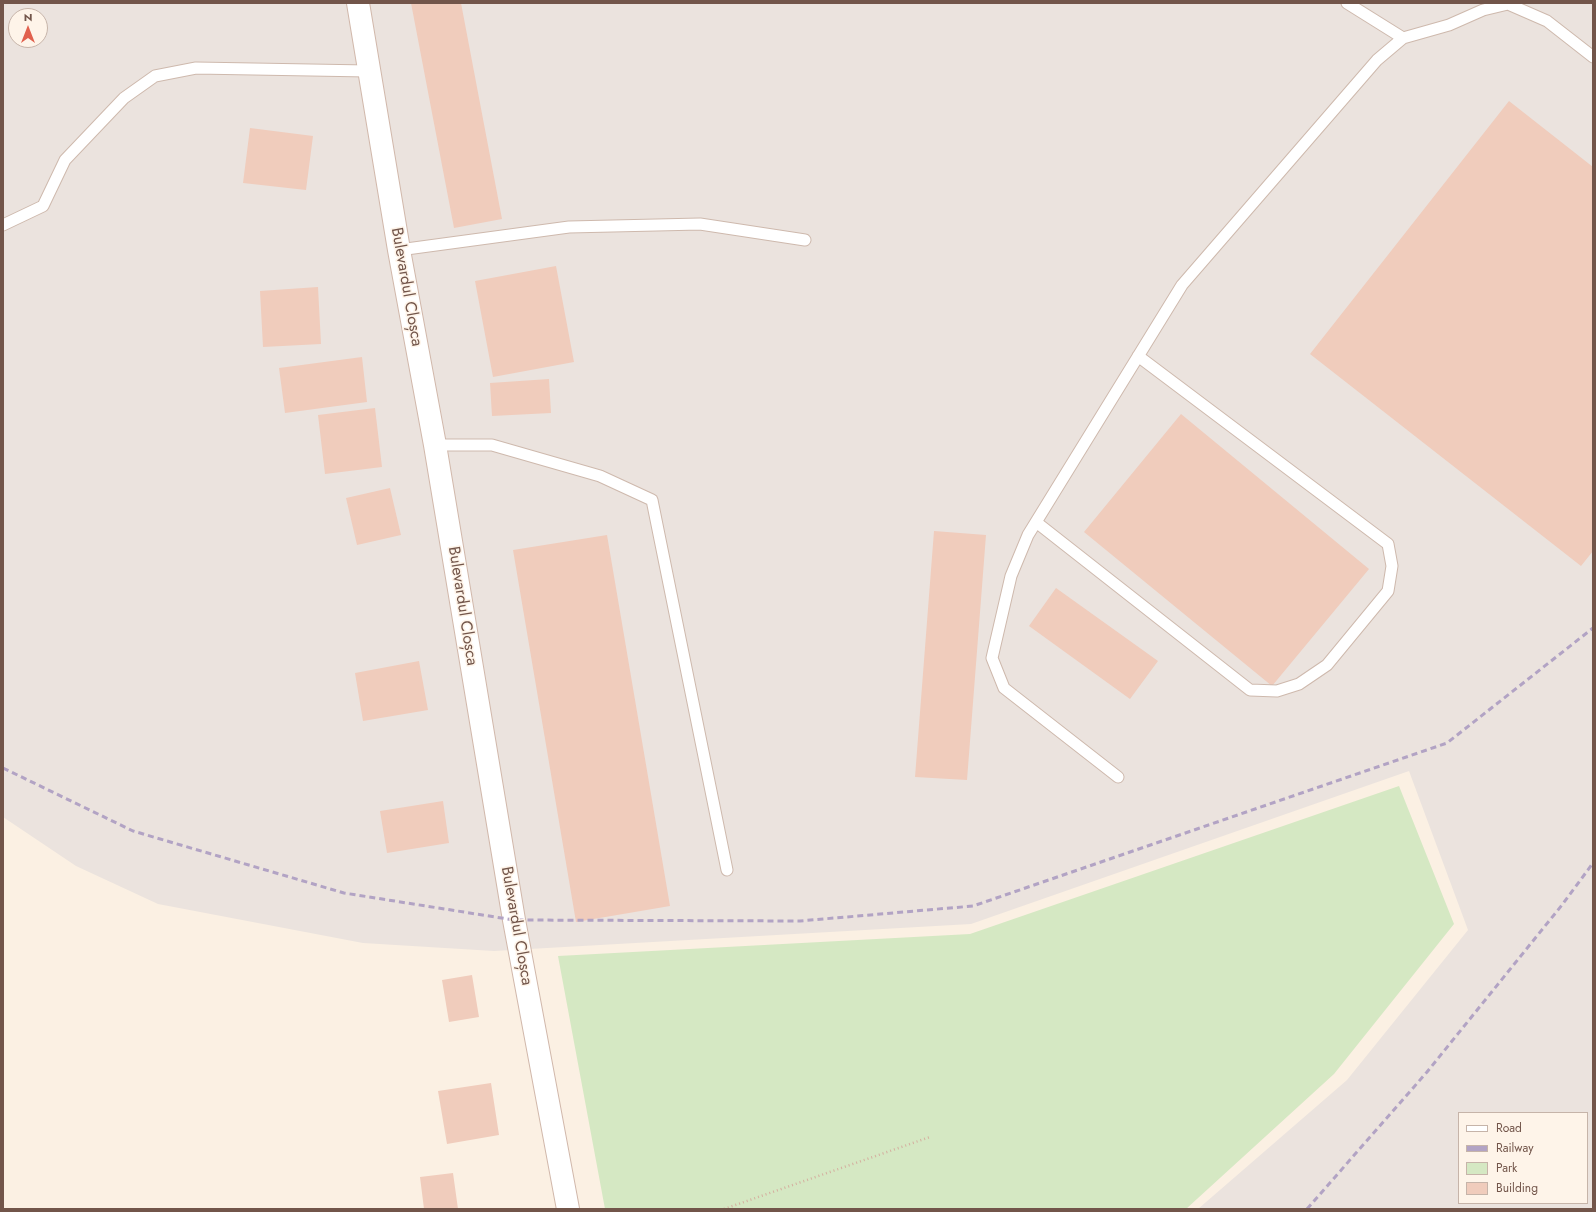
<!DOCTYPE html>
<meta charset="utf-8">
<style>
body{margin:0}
#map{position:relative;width:1596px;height:1212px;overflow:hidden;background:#fbf0e3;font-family:Jost,sans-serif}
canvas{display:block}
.frame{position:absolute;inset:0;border:4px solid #72554a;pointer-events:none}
.legend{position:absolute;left:1458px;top:1112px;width:130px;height:92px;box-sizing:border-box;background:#fef4e9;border:1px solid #c6b4a9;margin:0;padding:5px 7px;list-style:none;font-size:12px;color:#72554a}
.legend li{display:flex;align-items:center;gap:8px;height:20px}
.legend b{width:20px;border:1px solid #c6b4a9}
.north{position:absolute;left:8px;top:8px;width:40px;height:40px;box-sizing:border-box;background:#fef4e9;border:1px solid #c6b4a9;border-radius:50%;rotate:0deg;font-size:11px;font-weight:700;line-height:16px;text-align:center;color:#72554a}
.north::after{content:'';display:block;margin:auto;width:14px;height:18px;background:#e1604d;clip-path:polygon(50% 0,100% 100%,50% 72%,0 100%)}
</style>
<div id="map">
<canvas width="1596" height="1212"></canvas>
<div class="frame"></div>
<ul class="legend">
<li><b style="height:5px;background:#fff"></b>Road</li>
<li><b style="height:5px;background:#b2a3c4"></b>Railway</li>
<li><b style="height:11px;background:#d5e8c3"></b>Park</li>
<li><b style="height:11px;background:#f0ccbc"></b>Building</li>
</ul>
<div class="north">N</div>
</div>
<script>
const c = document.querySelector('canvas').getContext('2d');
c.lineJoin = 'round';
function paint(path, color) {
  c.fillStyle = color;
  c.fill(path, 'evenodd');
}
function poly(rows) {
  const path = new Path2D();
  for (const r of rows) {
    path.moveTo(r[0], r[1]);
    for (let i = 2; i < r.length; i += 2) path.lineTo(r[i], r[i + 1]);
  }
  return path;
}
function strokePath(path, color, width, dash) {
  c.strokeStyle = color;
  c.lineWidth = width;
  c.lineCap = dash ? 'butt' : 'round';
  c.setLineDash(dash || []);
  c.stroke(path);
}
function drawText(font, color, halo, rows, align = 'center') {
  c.font = font + ' Jost,sans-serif';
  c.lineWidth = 3;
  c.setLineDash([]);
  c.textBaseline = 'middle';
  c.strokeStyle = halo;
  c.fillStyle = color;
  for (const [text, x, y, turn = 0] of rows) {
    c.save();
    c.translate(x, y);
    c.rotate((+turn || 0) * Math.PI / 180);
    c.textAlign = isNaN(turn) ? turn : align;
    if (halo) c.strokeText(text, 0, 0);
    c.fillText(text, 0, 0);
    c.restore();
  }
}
paint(poly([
 [3,3,1593,3,1593,1209,1198,1209,1347,1080,1468,930,1409,771,971,924,494,951,363,943,158,904,76,866,3,817],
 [16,16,40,16,40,40,16,40],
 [1459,1113,1587,1113,1587,1203,1459,1203]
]), '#ebe3de');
paint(poly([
 [1399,786,1454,924,1334,1074,1186,1209,605,1209,558,956,970,934]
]), '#d5e8c3');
paint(poly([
 [411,3,461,3,502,219,454,228],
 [1509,101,1593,167,1593,551,1581,566,1310,354],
 [250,128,313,136,306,190,243,183],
 [556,266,574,362,493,377,475,281],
 [318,287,321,344,263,347,260,291],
 [362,357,367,402,285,413,279,368],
 [549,379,551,413,492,416,490,383],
 [375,408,382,467,325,474,318,415],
 [1181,414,1369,569,1272,686,1084,532],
 [390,488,401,535,357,545,346,498],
 [934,531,986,535,967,780,915,777],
 [607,535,670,906,576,922,513,550],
 [1056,588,1158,661,1130,699,1029,626],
 [419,661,428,710,363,721,355,673],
 [443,801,449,843,387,853,380,811],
 [472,975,479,1017,449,1022,442,980],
 [491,1083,499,1135,447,1144,438,1091],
 [453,1173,458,1209,424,1209,420,1177]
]), '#f0ccbc');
const lane = poly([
 [1347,3,1403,38],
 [3,225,43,206,65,160,124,98,155,76,196,68,368,71],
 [399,250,569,227,700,224,805,240],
 [435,445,492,445,600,476,652,500,727,870],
 [1036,522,1250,690,1277,691,1299,684,1327,665,1388,591,1392,566,1388,544,1138,356],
 [1118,777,1004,688,992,658,1011,576,1028,535,1182,285,1377,60,1403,38,1449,25,1483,10,1508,4,1547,21,1593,57]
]);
const secondary = poly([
 [358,3,399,250,435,445,514,920,568,1209]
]);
strokePath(lane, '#ceb9ad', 13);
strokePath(secondary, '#d1b8ab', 24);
strokePath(poly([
 [724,1209,930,1137]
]), '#d4af9f', 2.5, [1, 3]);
strokePath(lane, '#fff', 11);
strokePath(secondary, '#fff', 22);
strokePath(poly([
 [3,768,133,831,344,893,514,920,800,921,973,906,1447,743,1593,628],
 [1307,1209,1427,1072,1562,905,1593,863]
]), '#b2a3c4', 3, [6, 4]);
drawText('16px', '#72554a', '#fef4e9', [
 ["Bulevardul Cloșca",406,287,80],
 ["Bulevardul Cloșca",462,606,81],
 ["Bulevardul Cloșca",516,926,80]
]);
</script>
